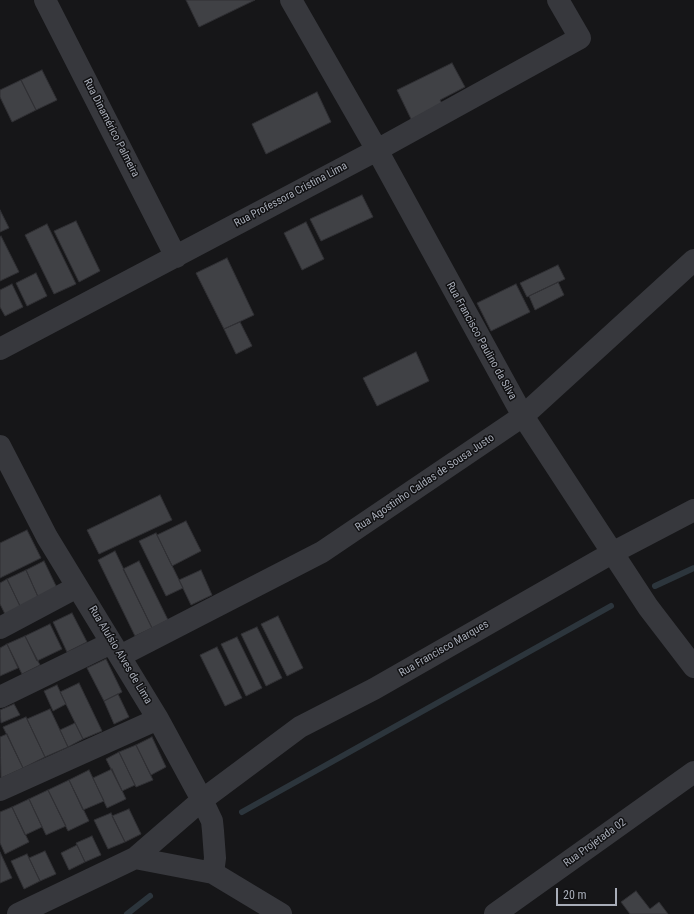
<!DOCTYPE html>
<meta charset="utf-8">
<style>
body{margin:0}
#map{position:relative;width:694px;height:914px;overflow:hidden;background:#161618;font-family:"Roboto Condensed",sans-serif}
canvas{display:block}
.scale{position:absolute;left:556px;top:888px;width:61px;height:18px;box-sizing:border-box;border:2px solid #a8adb8;border-top:0;padding-left:5px;font-size:12px;line-height:14px;white-space:nowrap;color:#a8adb8;-webkit-text-stroke:3px #111113;paint-order:stroke}
</style>
<div id="map">
<canvas width="694" height="914"></canvas>
<div class="scale">20 m</div>
</div>
<script>
const c = document.querySelector('canvas').getContext('2d');
c.lineJoin = 'round';
function poly(rows) {
  const path = new Path2D();
  for (const r of rows) {
    path.moveTo(r[0], r[1]);
    for (let i = 2; i < r.length; i += 2) path.lineTo(r[i], r[i + 1]);
  }
  return path;
}
function strokePath(path, color, width, dash) {
  c.strokeStyle = color;
  c.lineWidth = width;
  c.lineCap = dash ? 'butt' : 'round';
  c.setLineDash(dash || []);
  c.stroke(path);
}
function paint(path, color) {
  c.fillStyle = color;
  c.fill(path, 'evenodd');
}
function drawText(font, color, halo, rows, align = 'center') {
  c.font = font + ' "Roboto Condensed",sans-serif';
  c.lineWidth = 3;
  c.setLineDash([]);
  c.textBaseline = 'middle';
  c.strokeStyle = halo;
  c.fillStyle = color;
  for (const [text, x, y, turn = 0] of rows) {
    c.save();
    c.translate(x, y);
    c.rotate((+turn || 0) * Math.PI / 180);
    c.textAlign = isNaN(turn) ? turn : align;
    if (halo) c.strokeText(text, 0, 0);
    c.fillText(text, 0, 0);
    c.restore();
  }
}
strokePath(poly([
 [655,586,694,568],
 [242,812,611,606],
 [127,914,150,896]
]), '#2c353c', 6);
const building = poly([
 [186,0,255,0,199,27,186,0],
 [452,63,465,87,440,100,443,105,412,121,397,90,452,63],
 [42,70,57,100,36,110,21,80,42,70],
 [21,80,36,110,12,122,0,97,0,90,21,80],
 [317,92,331,122,266,154,252,124,317,92],
 [362,195,373,217,321,241,310,219,362,195],
 [0,210,9,228,0,232,0,210],
 [76,221,100,271,79,282,54,231,76,221],
 [306,222,324,259,302,270,284,233,306,222],
 [47,224,76,284,54,294,25,235,47,224],
 [1,236,19,272,0,281,0,237,1,236],
 [227,258,254,315,224,329,196,273,227,258],
 [558,265,565,279,527,297,520,283,558,265],
 [36,273,47,296,27,306,16,283,36,273],
 [558,282,564,295,535,310,529,296,558,282],
 [12,284,23,307,5,316,0,307,0,290,12,284],
 [516,284,530,312,491,331,477,303,516,284],
 [240,322,252,346,236,354,224,329,240,322],
 [416,352,429,381,377,406,363,378,416,352],
 [160,495,172,520,99,554,87,530,160,495],
 [186,521,201,551,172,566,157,535,186,521],
 [27,530,41,558,0,578,0,543,27,530],
 [156,533,183,588,166,596,139,541,156,533],
 [115,551,152,628,135,636,98,560,115,551],
 [44,561,58,590,39,599,26,570,44,561],
 [139,561,168,620,152,628,123,569,139,561],
 [26,570,39,599,21,608,7,579,26,570],
 [201,570,212,595,191,605,179,580,201,570],
 [7,579,21,608,6,616,0,604,0,583,7,579],
 [72,613,87,642,67,652,53,622,72,613],
 [278,616,303,668,287,676,261,624,278,616],
 [50,624,62,649,37,661,25,636,50,624],
 [257,627,282,678,266,686,241,634,257,627],
 [25,636,40,665,22,674,7,644,25,636],
 [237,637,262,688,246,696,221,644,237,637],
 [7,644,18,668,0,676,0,648,7,644],
 [217,647,242,698,225,706,200,655,217,647],
 [106,659,122,692,104,701,87,668,106,659],
 [79,683,102,731,83,739,60,692,79,683],
 [57,685,66,704,53,711,44,691,57,685],
 [118,694,129,717,114,724,104,701,118,694],
 [14,704,20,715,1,723,0,710,14,704],
 [50,709,68,747,45,757,27,719,50,709],
 [26,717,45,757,23,768,3,727,26,717],
 [75,723,83,739,68,747,60,730,75,723],
 [7,734,23,768,1,778,0,737,7,734],
 [152,737,166,767,151,775,136,745,152,737],
 [136,745,153,780,136,787,119,752,136,745],
 [119,752,135,785,122,791,106,759,119,752],
 [112,769,126,799,107,808,93,778,112,769],
 [89,770,104,801,83,810,69,780,89,770],
 [69,780,89,821,68,831,48,790,69,780],
 [48,790,66,826,46,835,29,799,48,790],
 [29,799,42,827,25,835,12,807,29,799],
 [12,807,29,842,5,854,0,843,0,812,12,807],
 [129,809,141,834,125,842,112,816,129,809],
 [111,813,125,842,108,849,94,820,111,813],
 [92,836,101,855,85,862,76,843,92,836],
 [77,845,85,862,69,870,61,853,77,845],
 [45,851,56,874,40,881,29,858,45,851],
 [0,852,12,878,0,883,0,852],
 [27,854,40,881,24,889,11,861,27,854],
 [636,891,650,909,659,902,668,914,630,914,621,902,636,891]
]);
paint(building, '#404145');
strokePath(building, '#303034', 1);
strokePath(poly([
 [45,0,176,257],
 [291,0,377,150,523,416,648,607,694,667],
 [0,349,377,150,580,38,558,0],
 [0,446,47,537,158,719,202,800,212,821,213,831,215,858,213,873],
 [0,628,77,587],
 [120,656,322,552,523,416,694,260],
 [0,697,111,643],
 [0,790,158,719],
 [135,858,213,873,281,914],
 [18,914,135,858,202,800,300,727,374,689,612,553,694,510],
 [495,914,694,772]
]), '#37383d', 22);
drawText('11px', '#a8adb8', '#111113', [
 ["Rua Dinamérico Palmeira",111,128,63],
 ["Rua Professora Cristina Lima",291,195,-28],
 ["Rua Francisco Paulino da Silva",481,341,61],
 ["Rua Agostinho Caldas de Sousa Justo",425,483,-34],
 ["Rua Francisco Marques",444,649,-30],
 ["Rua Aluísio Alves de Lima",120,655,59],
 ["Rua Projetada 02",595,843,-36]
]);
</script>
